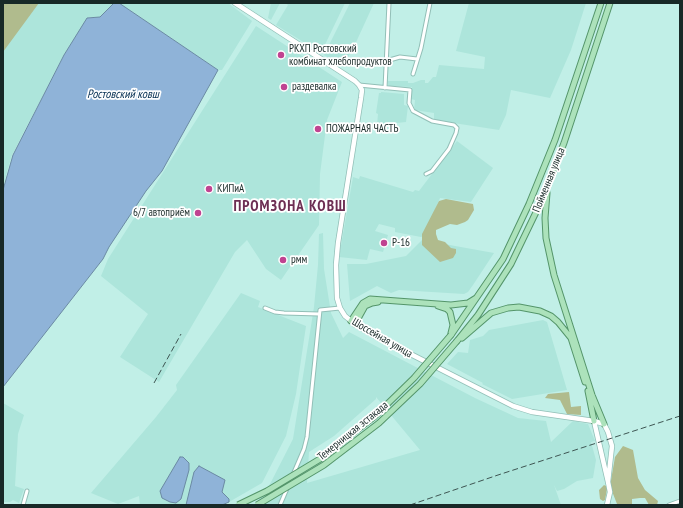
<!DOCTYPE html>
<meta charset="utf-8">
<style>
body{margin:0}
#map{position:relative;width:683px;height:508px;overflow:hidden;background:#c1efe7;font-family:"PT Sans Narrow",sans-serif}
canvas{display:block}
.frame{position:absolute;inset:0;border:4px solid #182927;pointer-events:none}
</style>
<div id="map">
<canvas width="683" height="508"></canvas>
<div class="frame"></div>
</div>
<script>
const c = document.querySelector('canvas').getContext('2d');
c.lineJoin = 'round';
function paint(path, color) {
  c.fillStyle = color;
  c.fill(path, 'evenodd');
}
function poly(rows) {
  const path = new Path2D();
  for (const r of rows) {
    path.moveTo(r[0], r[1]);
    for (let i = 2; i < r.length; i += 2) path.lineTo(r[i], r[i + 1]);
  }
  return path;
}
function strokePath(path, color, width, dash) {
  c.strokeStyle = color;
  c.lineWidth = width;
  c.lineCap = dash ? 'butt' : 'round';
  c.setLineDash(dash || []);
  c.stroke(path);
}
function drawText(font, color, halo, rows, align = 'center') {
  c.font = font + ' "PT Sans Narrow",sans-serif';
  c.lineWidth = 3.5;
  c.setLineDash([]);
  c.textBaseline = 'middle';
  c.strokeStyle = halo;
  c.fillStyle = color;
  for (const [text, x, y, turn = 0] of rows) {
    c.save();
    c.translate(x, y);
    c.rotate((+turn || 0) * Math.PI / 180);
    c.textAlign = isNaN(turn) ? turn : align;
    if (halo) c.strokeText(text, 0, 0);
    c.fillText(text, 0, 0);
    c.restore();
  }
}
paint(poly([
 [38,3,115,3,100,17,89,17,64,55,12,155,3,186,3,49],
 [119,3,228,3,252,21,222,70,218,70],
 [271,3,280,3,271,20,268,18],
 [285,3,345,3,321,53,276,25,288,5],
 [350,3,374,3,352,51,342,66,324,55],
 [469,3,586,3,571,50,550,98,511,90,506,115,499,130,434,120,434,113,414,110,415,100,411,99,412,87,388,86,388,81,408,81,408,83,413,83,421,80,425,80,425,83,428,83,433,77,436,77,439,65,484,69,485,57,456,51],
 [256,26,342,82,327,120,320,174,319,225,281,280,266,269,247,240,235,252,159,382,120,357,148,314,101,276,108,259],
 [381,92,404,94,404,105,408,106,406,122,377,125,378,114,376,113,379,93,381,93],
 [457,141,493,168,471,202,440,198,424,236,421,237,395,232,395,228,379,224,375,231,388,235,383,252,370,249,367,260,339,257,353,177,359,179,360,176,413,192,415,190,419,191],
 [323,233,324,269,331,313,343,338,349,332,475,398,518,418,546,421,551,442,573,421,588,424,595,441,591,442,596,460,593,478,577,481,564,489,557,491,554,485,561,505,255,505,270,484,293,439,314,307,318,265,319,234],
 [376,397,420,450,307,483,309,452,334,436,376,399],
 [422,240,494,253,473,285,468,292,464,294,399,290,391,293,377,286,350,301,347,264,366,264,406,256],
 [241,293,260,301,258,307,306,326,296,394,286,436,262,483,229,502,220,505,140,505,139,496,118,504,91,493,156,417,177,390,176,385],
 [543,320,547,322,567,390,512,399,482,384,483,383,447,364,458,352,468,353,470,340,483,336,489,330],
 [3,403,24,415,18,434,15,486,24,489,19,503,13,500,10,502,3,502]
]), '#ade5db');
paint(poly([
 [3,3,39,3,3,52],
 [446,199,473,204,474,210,468,220,465,222,457,225,450,224,436,230,436,234,438,240,445,242,451,248,456,249,456,253,453,258,440,262,422,245,422,234,439,201],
 [569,392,571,407,581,406,581,415,567,414,560,400,545,398,548,394],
 [623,446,633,450,638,478,645,490,658,501,657,505,649,505,645,498,640,498,632,499,632,505,618,505,617,504,610,486,615,457],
 [604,485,606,486,607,489,605,500,603,501,600,499,599,490]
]), '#b0bb8d');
const water = poly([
 [114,3,119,3,218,70,162,171,146,191,109,247,103,259,3,387,3,190,13,155,64,55,87,18,100,17,114,3],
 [180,457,183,457,189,463,189,470,181,499,176,503,170,502,162,498,160,491,180,457],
 [199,466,225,480,222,492,229,499,229,502,222,505,186,505,194,472,199,466]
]);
paint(water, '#8fb3d8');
strokePath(water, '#6b8aa3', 1);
const minor = poly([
 [386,61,400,57,417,59],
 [413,74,421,48,430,3],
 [359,85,410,90,409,103,413,111,432,121,454,125,457,128,456,133,449,149,432,171,426,174],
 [385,88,389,3],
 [265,308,275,312,284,313,319,314],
 [23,505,27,491],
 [280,505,304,449,307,437,320,310,340,308],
 [669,505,680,501]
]);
const secondary = poly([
 [235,3,355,81,359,85,362,90,361,98,338,243,336,265,337,298,340,308,345,316,355,324,375,336,513,406,532,412,594,421,604,424,608,432,612,446,608,482],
 [594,421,608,482,610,492,607,505]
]);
const primary = poly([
 [547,193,545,218,546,238,554,275,592,395,604,424],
 [438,306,447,309,450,312,453,325,451,333],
 [351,321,363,303,370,299,451,305,468,303,476,298],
 [355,324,365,306,372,303,378,302],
 [451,335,503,259,529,204,555,140,601,3],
 [462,338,491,313,508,308,519,307,540,311,551,316,558,322,571,338,585,382],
 [457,341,478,315,511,264,539,206,564,143,610,3],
 [588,391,594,421]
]);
strokePath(minor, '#92bfb7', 5);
strokePath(secondary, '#92bfb7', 6);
strokePath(primary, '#54956a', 7);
strokePath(minor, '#fff', 3);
strokePath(secondary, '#fff', 4.5);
strokePath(primary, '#ace2bb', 5);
strokePath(poly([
 [154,383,181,334],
 [410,505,498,475,680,416]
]), '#3e5552', 1, [6, 3]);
const primaryBridge = poly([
 [238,505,267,491,320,459,349,436,374,417,414,378,451,335],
 [257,505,324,465,379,423,420,384,457,341]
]);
strokePath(primaryBridge, '#54956a', 7, []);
strokePath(primaryBridge, '#ace2bb', 5);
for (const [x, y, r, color] of [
 [281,55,4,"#c04391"],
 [284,87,4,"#c04391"],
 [318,129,4,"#c04391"],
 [209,189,4,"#c04391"],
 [198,213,4,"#c04391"],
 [384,243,4,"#c04391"],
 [283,260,4,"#c04391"]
]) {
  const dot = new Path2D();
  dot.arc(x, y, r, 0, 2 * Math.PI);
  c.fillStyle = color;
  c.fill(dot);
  strokePath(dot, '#fff', 1.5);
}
drawText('11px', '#182927', '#fff', [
 ["РКХП Ростовский",289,49],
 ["комбинат хлебопродуктов",289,62],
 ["раздевалка",292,87],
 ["ПОЖАРНАЯ ЧАСТЬ",326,129],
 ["КИПиА",217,189],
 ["6/7 автоприём",190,213,"right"],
 ["Р-16",392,243],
 ["рмм",291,260]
], 'left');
drawText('11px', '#182927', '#fff', [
 ["Пойменная улица",549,180,-68],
 ["Шоссейная улица",382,338,30],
 ["Темерницкая эстакада",353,431,-39]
]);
drawText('italic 12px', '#083255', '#fff', [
 ["Ростовский ковш",123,95]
]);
c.letterSpacing = '1px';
drawText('bold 15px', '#6c2e53', '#fff', [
 ["ПРОМЗОНА КОВШ",290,207]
]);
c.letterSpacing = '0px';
</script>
